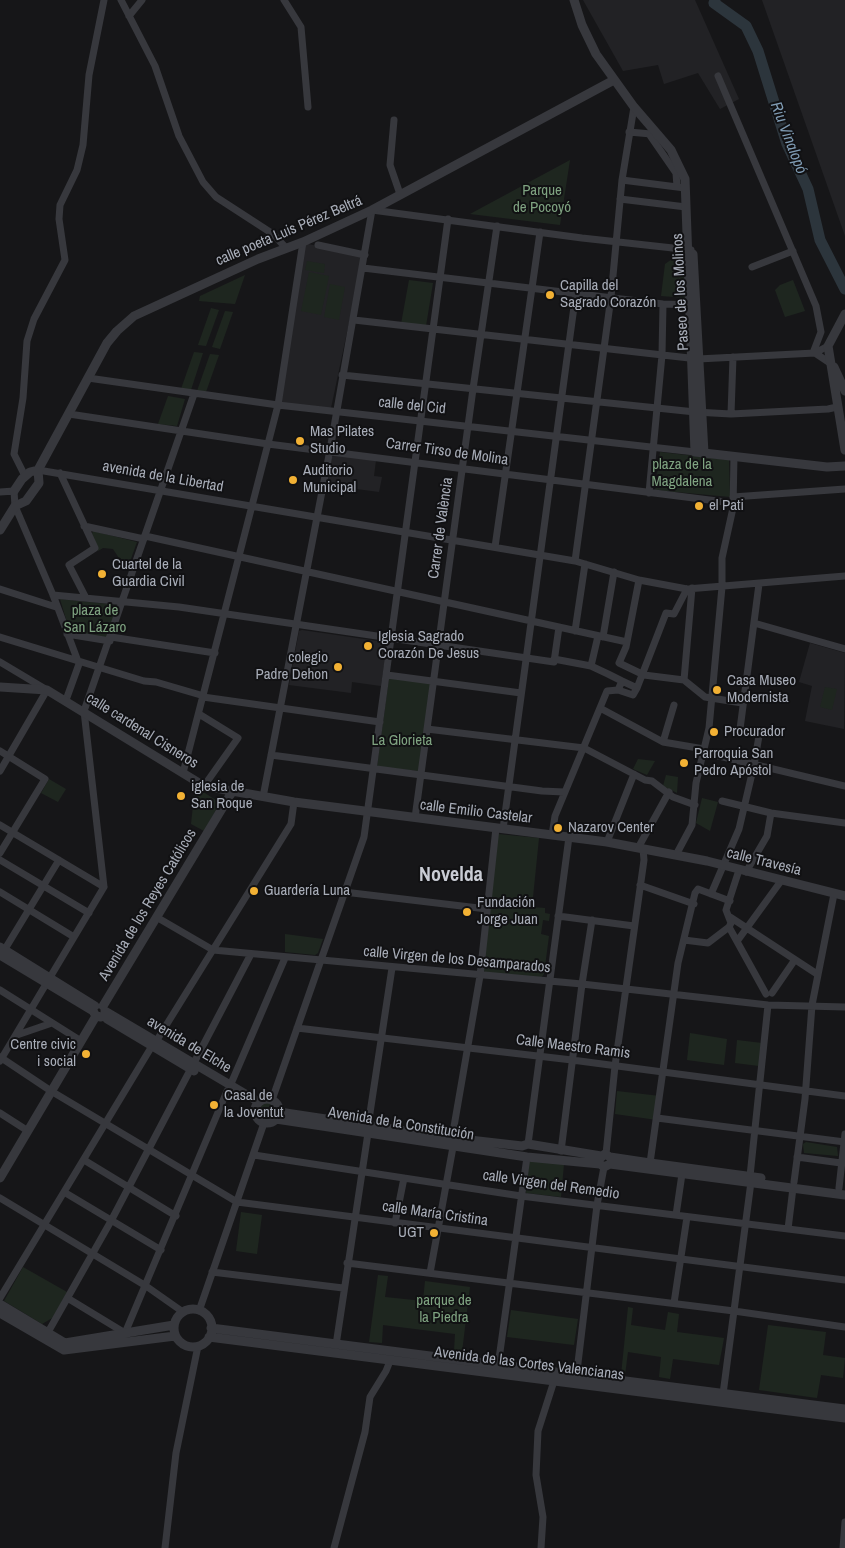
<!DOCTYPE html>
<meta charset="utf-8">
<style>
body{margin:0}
canvas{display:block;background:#161618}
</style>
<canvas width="845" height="1548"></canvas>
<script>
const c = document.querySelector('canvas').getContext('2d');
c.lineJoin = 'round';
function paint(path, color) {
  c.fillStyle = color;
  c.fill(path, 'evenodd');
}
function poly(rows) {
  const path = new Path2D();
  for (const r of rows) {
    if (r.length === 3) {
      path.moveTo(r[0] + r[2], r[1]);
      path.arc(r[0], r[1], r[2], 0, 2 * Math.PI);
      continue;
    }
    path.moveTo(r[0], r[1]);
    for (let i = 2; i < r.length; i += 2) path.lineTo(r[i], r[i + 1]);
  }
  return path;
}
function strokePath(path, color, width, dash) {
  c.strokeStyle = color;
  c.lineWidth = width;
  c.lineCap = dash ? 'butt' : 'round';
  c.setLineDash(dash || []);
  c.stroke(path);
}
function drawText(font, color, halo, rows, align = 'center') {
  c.font = font + ' "Archivo Narrow",sans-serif';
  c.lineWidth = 4;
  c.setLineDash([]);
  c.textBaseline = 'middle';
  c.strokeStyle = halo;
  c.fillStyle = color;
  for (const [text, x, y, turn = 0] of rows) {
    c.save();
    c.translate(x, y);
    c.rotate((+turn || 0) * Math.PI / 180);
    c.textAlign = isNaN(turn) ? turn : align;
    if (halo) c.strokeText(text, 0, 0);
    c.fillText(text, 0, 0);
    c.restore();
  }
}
paint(poly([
 [583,0,695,0,739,99,720,109,698,73,664,84,658,65,623,71],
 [762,0,845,0,845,236],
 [304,243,363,256,331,408,280,403],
 [336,455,376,460,374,476,382,477,379,492,327,485,332,457],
 [302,630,384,642,387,644,381,686,352,682,351,693,289,685,299,631],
 [810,643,845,653,844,729,805,721,812,686,799,682]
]), '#222225');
paint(poly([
 [570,160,560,225,470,214],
 [678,255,686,255,687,298,661,296,665,264],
 [307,261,325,264,324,273,305,270],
 [309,272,329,276,321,315,301,311],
 [245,275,235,304,199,301,200,296],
 [409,280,433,283,426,326,401,324],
 [793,280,805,311,785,317,775,290,780,285],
 [330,284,345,287,339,320,324,317],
 [211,308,219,310,206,346,198,345],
 [225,311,233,312,220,349,212,347],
 [194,352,203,353,191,390,181,389],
 [210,354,219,355,206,392,197,391],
 [168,396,185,399,177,426,158,424],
 [660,452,729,460,730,497,655,490],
 [93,531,137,542,127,570,113,549,103,548,98,551,91,536],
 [60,599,118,605,107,639,70,632],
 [389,678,432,683,419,771,377,767],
 [825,687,837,689,832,710,820,707],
 [638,759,655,761,647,775,633,769],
 [666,775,678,777,677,793,663,786],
 [49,779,66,789,58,802,41,793],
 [195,787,216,800,217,808,204,831,191,824],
 [702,798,718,802,710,831,696,823],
 [498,834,539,838,532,907,545,908,545,913,550,914,549,921,543,920,541,934,549,936,544,974,541,978,485,972,483,969],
 [285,934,323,939,318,953,315,955,285,952],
 [690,1033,727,1039,724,1065,687,1060],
 [737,1040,762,1043,759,1066,735,1063],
 [617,1091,660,1096,657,1120,615,1114],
 [267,1111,10],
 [806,1142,837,1147,838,1156,804,1153,803,1144],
 [529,1159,564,1164,561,1197,526,1193],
 [241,1212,262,1215,257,1254,236,1251],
 [23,1267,67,1292,54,1317,42,1324,4,1301],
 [378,1275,388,1276,385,1297,423,1301,425,1281,470,1287,462,1352,454,1351,455,1334,383,1325,382,1343,369,1342],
 [628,1307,633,1308,631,1325,665,1330,668,1312,679,1314,677,1332,724,1338,719,1365,673,1359,670,1379,659,1377,661,1357,628,1352,625,1375,621,1375],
 [511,1310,578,1319,574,1345,507,1337],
 [768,1325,826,1332,823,1355,845,1358,843,1378,821,1375,817,1398,759,1390]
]), '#1e261f');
strokePath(poly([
 [715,0,714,3,746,26,758,51,787,144,808,189,820,240,845,289]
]), '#2c353c', 11);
strokePath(poly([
 [121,0,155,66,179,136,203,182,216,197,273,234,286,248],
 [284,0,301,27,308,107],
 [129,16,142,0],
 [718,76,816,306,821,332,813,353],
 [394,120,390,165,400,194],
 [629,132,651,134],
 [649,134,676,173,677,187],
 [622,180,685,188],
 [620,199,686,207],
 [318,245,365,255],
 [752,267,793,251],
 [363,268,663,304,693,305],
 [354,320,698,359,815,353,828,346],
 [815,353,830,363],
 [342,375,695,412,731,414,828,409,837,407],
 [88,378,278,405,695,452],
 [69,414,268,444,733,503],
 [731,414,733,357],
 [38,470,575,561,639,580,687,589,845,576],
 [60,473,95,548,69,565,86,598],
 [25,476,14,454,23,398,27,341,34,319,65,260,59,219,60,205,77,170,83,145,89,75,104,0],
 [0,492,14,491,15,506,53,595,79,664,66,700],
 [649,493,662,355,663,304],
 [733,497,845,489],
 [84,526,144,539],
 [145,536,627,642],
 [495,547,540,232],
 [575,561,611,297,622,180,634,107],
 [639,580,626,647,619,663,644,675,684,680,705,697,742,703],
 [0,589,56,607],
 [53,595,179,607,554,662,559,627],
 [754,623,845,649],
 [575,631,585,564],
 [67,634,110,641],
 [0,637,144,681,156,682,204,696],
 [111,637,215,653],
 [603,637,614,572],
 [554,659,591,666,608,674,622,681,637,688,633,695,618,690,622,681],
 [0,662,47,690,0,771],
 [591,666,598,636],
 [387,675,521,693],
 [684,680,692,588],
 [637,688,666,613,674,614,687,589],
 [203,697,380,722],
 [600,708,663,742,704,749],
 [199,714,238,738,204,786],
 [427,729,584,748,645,780,652,781,673,797,695,805],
 [663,742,674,705],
 [0,751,45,779,0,853],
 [702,752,845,786],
 [271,755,542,791,564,792],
 [183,773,278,405,303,242],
 [263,797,330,450,372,210,582,238,691,250],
 [722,801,771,813,845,823],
 [415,818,473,389,497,226],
 [0,825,104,887],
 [503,829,576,292],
 [552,835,555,816,607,691,618,690],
 [607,842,634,774],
 [638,848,669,792],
 [676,855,692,825,696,783,709,728,722,587,722,558,733,508,734,456],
 [0,860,89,913],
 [739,870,726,910,731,923,729,927,766,994],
 [746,872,767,836,771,813],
 [640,885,694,904],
 [0,892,74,937],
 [344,892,487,909],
 [711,894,739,829,754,765,759,736,740,729,759,584],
 [558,916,634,926],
 [730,917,817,974],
 [158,918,213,950,582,984,768,1005,845,1007],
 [684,940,708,943,729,927],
 [738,940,781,881],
 [2,954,59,860],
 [0,990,81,1041],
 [772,993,794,961],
 [297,1028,572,1060,845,1096],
 [17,1035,52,1023],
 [157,1040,291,824,294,802],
 [0,1057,51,1091,237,1202,845,1280],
 [0,1061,104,887,84,711,194,394],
 [230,1086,285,958],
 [272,1100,364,837,448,219],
 [0,1113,28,1131],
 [657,1118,845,1142],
 [368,1126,392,968],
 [452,1138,480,976,496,828],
 [528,1144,569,837],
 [561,1151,582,984,592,920],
 [606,1154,615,1066,644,860,643,849],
 [254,1155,521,1196,845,1236],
 [797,1157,841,1163],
 [84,1160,176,1216],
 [650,1163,678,963,695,893,698,889,730,901],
 [750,1176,768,1005],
 [794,1182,805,1099,812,1005,834,894],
 [839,1188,845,1134],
 [64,1192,161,1250],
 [0,1198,146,1286,183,1312],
 [676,1215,682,1174],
 [395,1223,404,1178],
 [788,1229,793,1188],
 [347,1263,734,1311,845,1327],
 [212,1272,343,1288],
 [430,1273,453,1147],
 [0,1298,152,1046],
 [69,1299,125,1333,227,1091],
 [674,1303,687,1217],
 [199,1311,264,1123],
 [47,1334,111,1221,251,954],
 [336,1345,368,1133],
 [498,1366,527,1157],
 [574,1378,577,1371,597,1205,604,1167],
 [723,1394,751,1182],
 [165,1548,176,1453,198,1346],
 [334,1548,365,1432,370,1397,386,1371,390,1361],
 [541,1548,543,1517,536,1475,538,1431,554,1381,559,1380],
 [843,1548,845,1522]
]), '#37383d', 7);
strokePath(poly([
 [574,0,582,25,596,54,634,107,671,150,685,179,695,452,827,467,845,466],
 [693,254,704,453],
 [845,314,828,346,845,450],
 [834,367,845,391],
 [38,470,107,343,117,331,134,316,258,259,303,242,372,210,614,80],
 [14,491,22,479,30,472,38,470],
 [0,530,15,506,26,501,39,483,38,470],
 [0,687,47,690,204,786,294,802,607,842,707,861,845,896],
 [0,947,95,1006],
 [0,955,93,1011,96,1016,101,1017],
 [103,1006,232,792],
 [105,1011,259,1102],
 [107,1019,194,1071],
 [267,1111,12],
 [279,1112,452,1138,522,1146,528,1144,601,1156],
 [276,1119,527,1157,600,1164,604,1167,610,1164,845,1195],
 [599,1159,605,1154,610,1157,650,1163,761,1178],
 [0,1178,96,1016],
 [0,1304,65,1343,174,1325],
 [193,1328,19],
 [0,1313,64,1350,175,1336],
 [211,1328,845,1409],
 [209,1337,845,1418]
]), '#37383d', 9);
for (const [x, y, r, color] of [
 [550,295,5,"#f2b134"],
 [300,441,5,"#f2b134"],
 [293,480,5,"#f2b134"],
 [699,506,5,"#f2b134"],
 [102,574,5,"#f2b134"],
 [368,646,5,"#f2b134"],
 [338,667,5,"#f2b134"],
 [717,690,5,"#f2b134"],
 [714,732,5,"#f2b134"],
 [684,763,5,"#f2b134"],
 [181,796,5,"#f2b134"],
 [558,828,5,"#f2b134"],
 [254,891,5,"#f2b134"],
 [467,912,5,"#f2b134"],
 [86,1054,5,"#f2b134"],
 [214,1105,5,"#f2b134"],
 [434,1233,5,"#f2b134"]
]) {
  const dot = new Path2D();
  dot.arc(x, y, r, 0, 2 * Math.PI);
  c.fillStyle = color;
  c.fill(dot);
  strokePath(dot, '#111113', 2);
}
drawText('15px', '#7fa381', '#111113', [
 ["Parque",542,191],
 ["de Pocoyó",542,208],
 ["plaza de la",682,465],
 ["Magdalena",682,482],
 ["plaza de",95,611],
 ["San Lázaro",95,628],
 ["La Glorieta",402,741],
 ["parque de",444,1301],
 ["la Piedra",444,1318]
]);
drawText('15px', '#a8adb8', '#111113', [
 ["calle poeta Luis Pérez Beltrá",289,231,-23],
 ["Paseo de los Molinos",681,292,-93],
 ["calle del Cid",412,406,6],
 ["Carrer Tirso de Molina",447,452,8],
 ["avenida de la Libertad",163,477,10],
 ["Carrer de València",441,528,-82],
 ["calle cardenal Cisneros",142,731,32],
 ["calle Emilio Castelar",476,812,7],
 ["calle Travesía",764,862,14],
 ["Avenida de los Reyes Católicos",148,905,-59],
 ["calle Virgen de los Desamparados",457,960,5],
 ["avenida de Elche",189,1045,31],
 ["Calle Maestro Ramis",573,1047,7],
 ["Avenida de la Constitución",401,1124,9],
 ["calle Virgen del Remedio",551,1185,8],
 ["calle María Cristina",435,1214,8],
 ["Avenida de las Cortes Valencianas",529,1364,7]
]);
drawText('15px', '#a8adb8', '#111113', [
 ["Capilla del",560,286],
 ["Sagrado Corazón",560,303],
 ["Mas Pilates",310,432],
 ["Studio",310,449],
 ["Auditorio",303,471],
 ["Municipal",303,488],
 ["el Pati",709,506],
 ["Cuartel de la",112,565],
 ["Guardia Civil",112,582],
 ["Iglesia Sagrado",378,637],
 ["Corazón De Jesus",378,654],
 ["colegio",328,658,"right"],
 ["Padre Dehon",328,675,"right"],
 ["Casa Museo",727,681],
 ["Modernista",727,698],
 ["Procurador",724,732],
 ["Parroquia San",694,754],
 ["Pedro Apóstol",694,771],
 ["iglesia de",191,787],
 ["San Roque",191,804],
 ["Nazarov Center",568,828],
 ["Guardería Luna",264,891],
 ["Fundación",477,903],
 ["Jorge Juan",477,920],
 ["Centre civic",76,1045,"right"],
 ["i social",76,1062,"right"],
 ["Casal de",224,1096],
 ["la Joventut",224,1113],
 ["UGT",424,1233,"right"]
], 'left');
drawText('italic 16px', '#7f9bb3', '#111113', [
 ["Riu Vinalopó",788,138,69]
]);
drawText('bold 20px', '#c9ccd4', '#111113', [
 ["Novelda",451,876]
]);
</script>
